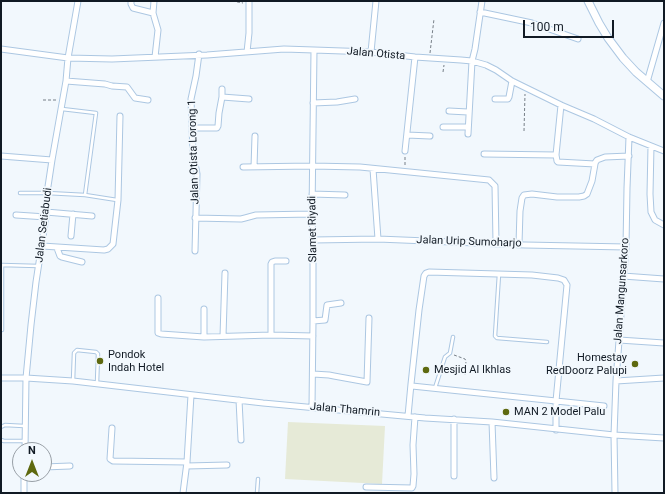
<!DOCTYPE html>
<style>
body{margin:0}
#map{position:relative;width:665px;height:494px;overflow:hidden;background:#f2f8fd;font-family:Roboto,sans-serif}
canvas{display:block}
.frame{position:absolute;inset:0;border:2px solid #111a24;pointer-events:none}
.north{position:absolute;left:12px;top:442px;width:40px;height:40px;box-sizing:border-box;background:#f2f8fd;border:1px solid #989fa6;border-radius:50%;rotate:0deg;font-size:11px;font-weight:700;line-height:16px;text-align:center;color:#111a24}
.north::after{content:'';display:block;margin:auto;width:14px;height:18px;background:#5e690f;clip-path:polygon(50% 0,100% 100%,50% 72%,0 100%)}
.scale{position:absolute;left:523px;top:20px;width:91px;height:18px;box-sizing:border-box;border:2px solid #111a24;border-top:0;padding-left:5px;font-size:12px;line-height:14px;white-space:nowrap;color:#111a24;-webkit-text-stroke:3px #f2f8fd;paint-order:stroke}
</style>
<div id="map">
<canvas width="665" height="494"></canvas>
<div class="frame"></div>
<div class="north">N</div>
<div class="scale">100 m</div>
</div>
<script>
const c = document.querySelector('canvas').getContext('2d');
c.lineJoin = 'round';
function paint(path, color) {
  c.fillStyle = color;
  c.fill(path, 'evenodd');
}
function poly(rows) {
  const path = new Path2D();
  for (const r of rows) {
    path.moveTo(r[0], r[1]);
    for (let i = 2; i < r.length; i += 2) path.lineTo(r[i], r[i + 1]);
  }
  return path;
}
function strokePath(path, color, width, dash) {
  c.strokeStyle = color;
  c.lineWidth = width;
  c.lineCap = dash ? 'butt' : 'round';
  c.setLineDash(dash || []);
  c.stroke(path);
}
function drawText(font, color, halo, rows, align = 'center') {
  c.font = font + ' Roboto,sans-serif';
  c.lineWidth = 3.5;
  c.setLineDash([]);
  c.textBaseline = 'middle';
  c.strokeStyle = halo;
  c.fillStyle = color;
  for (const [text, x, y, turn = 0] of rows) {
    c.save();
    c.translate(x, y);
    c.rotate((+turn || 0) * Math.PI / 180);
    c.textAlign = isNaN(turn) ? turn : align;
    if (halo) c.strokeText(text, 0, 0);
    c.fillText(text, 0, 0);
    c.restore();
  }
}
paint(poly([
 [288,422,385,426,382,484,285,479]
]), '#e6ead7');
const lane = poly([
 [62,109,96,113,85,195],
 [20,193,47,193,85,195,117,200],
 [499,274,495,336,497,338,547,342],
 [1,297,2,297,2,265,38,266],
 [1,330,2,330,2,297],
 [73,381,74,353,77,350,96,352,98,354,97,383],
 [435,388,445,357,450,353,453,337],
 [1,427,5,425,24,426],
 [1,440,4,441,24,441],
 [257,493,258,479]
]);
const street = poly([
 [131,1,131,4,133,8,153,13,158,30,155,57],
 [480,12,532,23,578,39],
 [153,13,154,1],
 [1,49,68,58,112,59,207,55,284,49,314,50,371,52,415,57,461,60,472,61,486,65,496,70,512,81,561,105,594,119,629,137,664,151],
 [247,52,249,33,249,1],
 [371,52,376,1],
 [66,81,105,84,112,86,127,87,135,98,148,100],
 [647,82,664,23],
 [222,97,249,99],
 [495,99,508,99,509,97,512,81],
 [313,103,337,102,355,99],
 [449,111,468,112],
 [443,127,468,127],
 [192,128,217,128,218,126,219,113,222,97,222,89],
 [468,134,472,61,475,49,482,1],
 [407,135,430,136],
 [651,146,650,194,651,212,655,220,664,225],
 [405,151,415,57],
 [484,154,556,155,561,105],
 [1,156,52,160],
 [595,163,597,160,605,157,629,156],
 [243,167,312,166,360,167,489,180,495,186,496,243],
 [254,167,255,136],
 [373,169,378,239],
 [312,194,345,195],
 [46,212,92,216],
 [16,215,46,217],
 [195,218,241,219,245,218,256,215,312,214],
 [71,236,73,214],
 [313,240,378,239,525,245,626,247],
 [519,244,520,211,522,198,524,195,532,194,557,197,579,197,584,196,587,194,592,181,595,164,558,162,557,161,556,155],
 [42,246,104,250,108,249,113,244,118,200,120,116],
 [57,248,60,256,62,257,82,262],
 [195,251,197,174,193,153,191,99,196,76,199,54],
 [623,276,664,279],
 [158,298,158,333,161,334,204,337,271,335,313,336],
 [204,309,204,337],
 [313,321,325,320,327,305,341,303],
 [271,335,271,264,272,262,275,261,286,261],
 [223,336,225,273],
 [619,340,664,343],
 [313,374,329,375,334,376,367,382,369,318],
 [1,378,26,378,73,381,263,403,425,418,492,422,614,435,664,438],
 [616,381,664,378],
 [239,400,241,440],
 [312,407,313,321,313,240,312,214,314,50],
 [408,416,411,384],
 [454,419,454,476],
 [492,422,494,478],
 [112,428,110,459,113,461,187,462],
 [556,430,556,401,412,386,411,384,419,310,424,276,426,273,429,272,532,275,558,278,564,280,567,285,556,401,604,406],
 [25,450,26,378,31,325,36,282,46,217,47,193,52,160,66,81,68,58,78,1],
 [187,466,227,465],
 [44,467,70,466],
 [366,487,412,488,413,486,414,474,413,445,415,417],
 [24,493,24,474],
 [183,493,187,462,191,395],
 [615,493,614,435,616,381,626,247,627,188,629,137]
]);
const secondary = poly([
 [588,1,599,23,608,38,623,58,636,72,664,96]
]);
strokePath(lane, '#acc7e2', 4.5);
strokePath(street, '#acc7e2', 7);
strokePath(secondary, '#acc7e2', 9);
strokePath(poly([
 [232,1,243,3],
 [430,53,434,19],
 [443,72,444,65],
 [43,100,56,100],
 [524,131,525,94],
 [405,165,405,156],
 [454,355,465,359,466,361,465,375]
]), '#777f87', 1, [3, 2]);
strokePath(lane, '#fff', 2.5);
strokePath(street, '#fff', 5);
strokePath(secondary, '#fff', 7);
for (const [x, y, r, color] of [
 [100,361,4,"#5e690f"],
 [635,364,4,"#5e690f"],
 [426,370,4,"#5e690f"],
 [506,412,4,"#5e690f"]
]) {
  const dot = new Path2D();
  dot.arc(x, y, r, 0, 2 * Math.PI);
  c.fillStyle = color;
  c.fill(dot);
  strokePath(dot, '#f2f8fd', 1.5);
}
drawText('11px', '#111a24', '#f2f8fd', [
 ["Jalan Otista",376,54,5],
 ["Jalan Otista Lorong 1",194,152,-92],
 ["Jalan Setiabudi",44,225,-83],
 ["Slamet Riyadi",313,229,-91],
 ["Jalan Urip Sumoharjo",469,242,2],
 ["Jalan Mangunsarkoro",622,291,-86],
 ["Jalan Thamrin",345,410,5]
]);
drawText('11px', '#111a24', '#f2f8fd', [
 ["Pondok",108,355],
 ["Indah Hotel",108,368],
 ["Homestay",627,358,"right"],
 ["RedDoorz Palupi",627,371,"right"],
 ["Mesjid Al Ikhlas",434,370],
 ["MAN 2 Model Palu",514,412]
], 'left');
</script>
